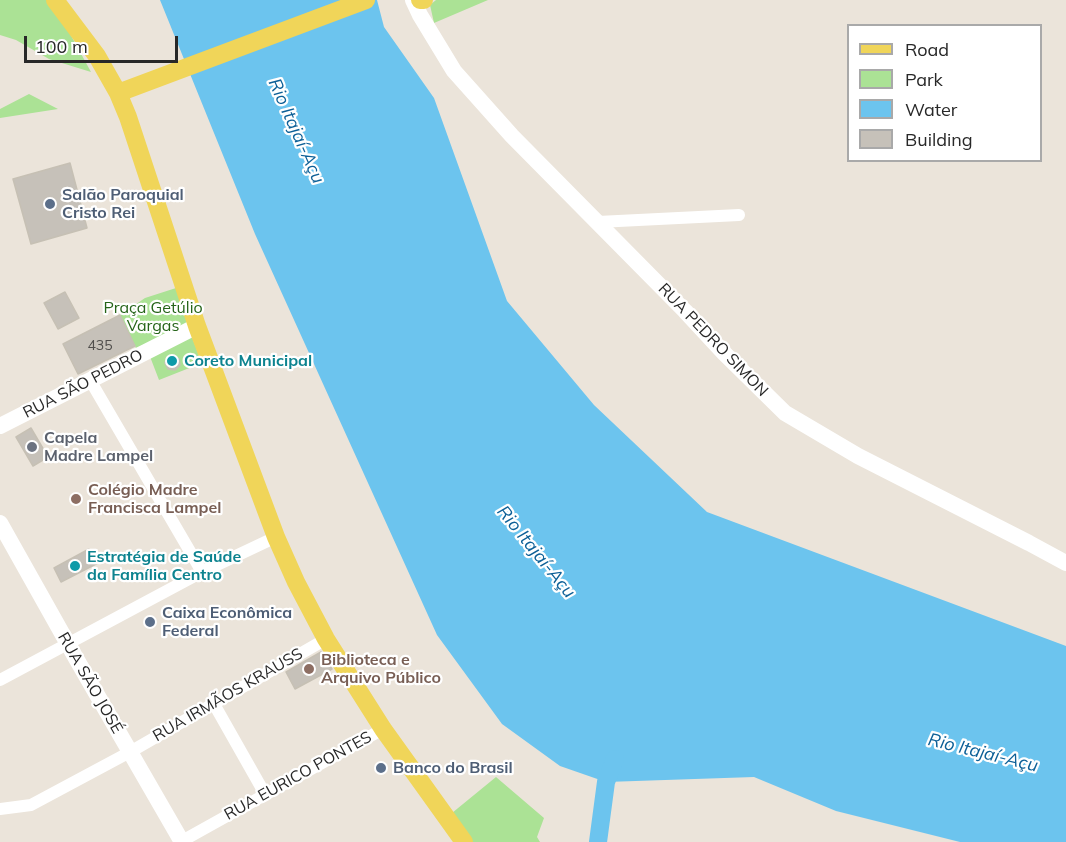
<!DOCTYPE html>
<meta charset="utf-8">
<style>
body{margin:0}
#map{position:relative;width:1066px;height:842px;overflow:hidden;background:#ebe4da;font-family:Mulish,sans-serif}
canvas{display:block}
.legend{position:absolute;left:847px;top:24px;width:195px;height:138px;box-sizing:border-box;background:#fff;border:2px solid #a9a9a9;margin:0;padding:8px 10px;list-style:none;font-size:18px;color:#282828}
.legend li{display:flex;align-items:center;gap:12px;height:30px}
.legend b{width:30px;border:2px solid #a9a9a9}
.scale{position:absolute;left:24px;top:36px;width:154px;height:27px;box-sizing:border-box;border:3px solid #282828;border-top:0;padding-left:8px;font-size:18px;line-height:21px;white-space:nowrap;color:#282828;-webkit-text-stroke:4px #fff;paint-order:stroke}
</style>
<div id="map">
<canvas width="1066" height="842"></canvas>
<ul class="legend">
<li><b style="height:8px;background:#f0d559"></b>Road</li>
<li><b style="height:16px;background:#abe295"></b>Park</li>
<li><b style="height:16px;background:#6cc4ee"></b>Water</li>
<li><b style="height:16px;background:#c6c1b9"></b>Building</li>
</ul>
<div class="scale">100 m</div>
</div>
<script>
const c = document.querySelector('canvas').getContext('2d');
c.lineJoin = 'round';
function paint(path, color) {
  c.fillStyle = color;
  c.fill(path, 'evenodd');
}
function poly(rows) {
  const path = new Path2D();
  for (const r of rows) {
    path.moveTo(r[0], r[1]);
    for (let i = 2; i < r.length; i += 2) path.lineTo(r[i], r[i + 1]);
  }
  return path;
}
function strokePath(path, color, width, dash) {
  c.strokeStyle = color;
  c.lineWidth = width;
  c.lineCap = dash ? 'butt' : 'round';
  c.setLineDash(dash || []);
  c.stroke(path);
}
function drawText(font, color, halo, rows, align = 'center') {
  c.font = font + ' Mulish,sans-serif';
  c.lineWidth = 4.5;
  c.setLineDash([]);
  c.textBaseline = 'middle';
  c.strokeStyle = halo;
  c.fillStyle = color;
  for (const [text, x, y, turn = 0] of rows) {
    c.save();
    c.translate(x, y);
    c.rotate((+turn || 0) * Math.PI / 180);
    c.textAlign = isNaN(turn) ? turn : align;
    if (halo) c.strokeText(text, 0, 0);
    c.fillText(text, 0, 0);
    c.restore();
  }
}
paint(poly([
 [0,0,50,0,56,8,91,72,49,59,16,40,0,35],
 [436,0,488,0,434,23,430,5],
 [29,94,58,109,0,118,0,109],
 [176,288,191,324,136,348,120,315,145,298],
 [192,337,202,363,159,380,149,354],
 [496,777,544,818,537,837,540,842,472,842,452,813]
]), '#abe295');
paint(poly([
 [160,0,377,0,384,27,434,98,507,301,594,405,707,512,1066,646,1066,842,960,842,836,811,754,777,606,782,560,766,502,724,437,635,255,234]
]), '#6cc4ee');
strokePath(poly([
 [598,842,606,782,615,759]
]), '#6cc4ee', 18);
const building = poly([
 [70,163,87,228,31,244,13,179,70,163],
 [65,292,79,318,58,329,44,303,65,292],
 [120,315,135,346,78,374,63,344,120,315],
 [174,355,179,359,180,365,175,370,168,369,165,363,167,357,174,355],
 [31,428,48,457,33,466,16,437,31,428],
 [89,549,96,564,61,582,54,568,89,549],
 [321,652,332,669,295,689,286,672,321,652]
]);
paint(building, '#c6c1b9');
strokePath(building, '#c6c0b4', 1.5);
strokePath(poly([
 [598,222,739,215],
 [90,380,202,572],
 [0,680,202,572,276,537],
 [214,704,265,794],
 [0,809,31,805,130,752,326,639],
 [182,841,383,729]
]), '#fff', 12);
strokePath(poly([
 [413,0,420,15,454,71,512,136,685,311,724,353,785,413,858,456,1029,543,1066,563],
 [0,426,197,326],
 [0,523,77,660,182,842]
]), '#fff', 16);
strokePath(poly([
 [55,0,97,56,118,93,128,117,197,326,276,537,296,582,326,639,383,729,464,842],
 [420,0,424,0],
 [118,93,366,0]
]), '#f0d559', 18);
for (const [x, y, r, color] of [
 [50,204,6,"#5c6f8a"],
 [172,361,6,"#0f9aa8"],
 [32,447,6,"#6b7280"],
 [76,499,6,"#8d6e63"],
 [75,566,6,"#0f9aa8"],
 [150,622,6,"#5c6f8a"],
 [309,669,6,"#8d6e63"],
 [381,768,6,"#5c6f8a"]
]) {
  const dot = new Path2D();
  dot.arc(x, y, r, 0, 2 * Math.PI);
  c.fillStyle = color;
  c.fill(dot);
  strokePath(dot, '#fff', 2);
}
drawText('14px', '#504e4c', null, [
 ["435",100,346]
]);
drawText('bold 16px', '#4e5e75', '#fff', [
 ["Salão Paroquial",62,195],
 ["Cristo Rei",62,213],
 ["Caixa Econômica",162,613],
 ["Federal",162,631],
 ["Banco do Brasil",393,768]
], 'left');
drawText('16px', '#256419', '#fff', [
 ["Praça Getúlio",153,308],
 ["Vargas",153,326]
]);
drawText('16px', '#282828', '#fff', [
 ["RUA PEDRO SIMON",713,340,46],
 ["RUA SÃO PEDRO",83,384,-27],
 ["RUA SÃO JOSÉ",90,683,60],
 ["RUA IRMÃOS KRAUSS",228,695,-30],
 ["RUA EURICO PONTES",298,776,-29]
]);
drawText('bold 16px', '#0d838f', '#fff', [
 ["Coreto Municipal",184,361],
 ["Estratégia de Saúde",87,557],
 ["da Família Centro",87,575]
], 'left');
drawText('bold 16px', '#5b616d', '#fff', [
 ["Capela",44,438],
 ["Madre Lampel",44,456]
], 'left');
drawText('bold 16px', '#785e54', '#fff', [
 ["Colégio Madre",88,490],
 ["Francisca Lampel",88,508],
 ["Biblioteca e",321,660],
 ["Arquivo Público",321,678]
], 'left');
drawText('italic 18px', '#0d6097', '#fff', [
 ["Rio Itajaí-Açu",296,131,66],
 ["Rio Itajaí-Açu",536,552,51],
 ["Rio Itajaí-Açu",983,753,14]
]);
</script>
